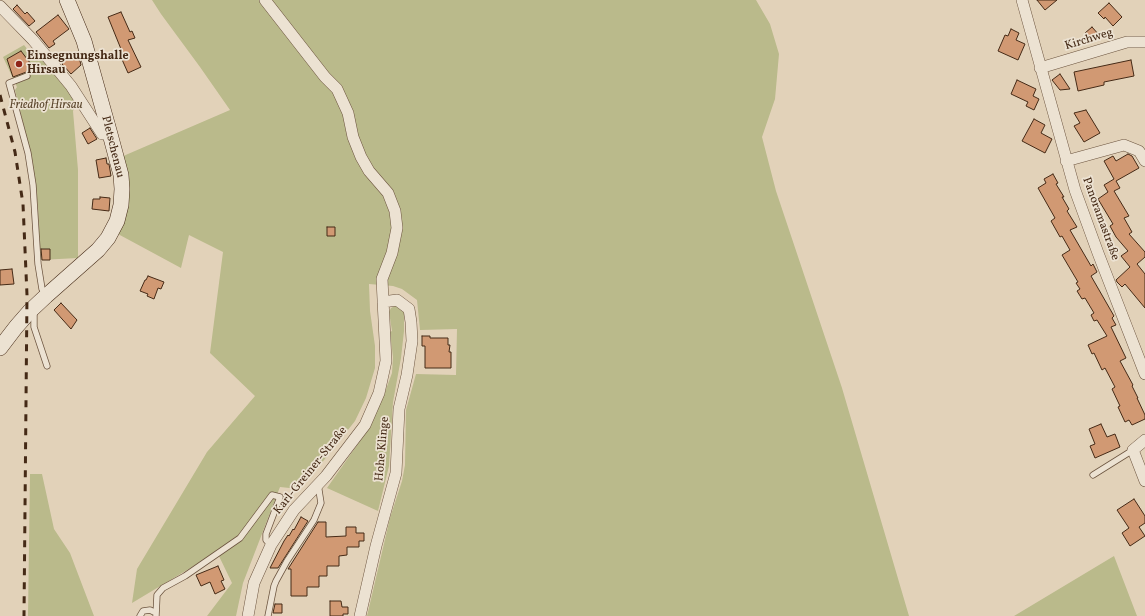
<!DOCTYPE html>
<meta charset="utf-8">
<style>
body{margin:0}
canvas{display:block;background:#e2d2b9}
</style>
<canvas width="1145" height="616"></canvas>
<script>
const c = document.querySelector('canvas').getContext('2d');
c.lineJoin = 'round';
function paint(path, color) {
  c.fillStyle = color;
  c.fill(path, 'evenodd');
}
function poly(rows) {
  const path = new Path2D();
  for (const r of rows) {
    path.moveTo(r[0], r[1]);
    for (let i = 2; i < r.length; i += 2) path.lineTo(r[i], r[i + 1]);
  }
  return path;
}
function strokePath(path, color, width, dash) {
  c.strokeStyle = color;
  c.lineWidth = width;
  c.lineCap = dash ? 'butt' : 'round';
  c.setLineDash(dash || []);
  c.stroke(path);
}
function drawText(font, color, halo, rows, align = 'center') {
  c.font = font + ' Vollkorn,serif';
  c.lineWidth = 3.5;
  c.setLineDash([]);
  c.textBaseline = 'middle';
  c.strokeStyle = halo;
  c.fillStyle = color;
  for (const [text, x, y, turn = 0] of rows) {
    c.save();
    c.translate(x, y);
    c.rotate((+turn || 0) * Math.PI / 180);
    c.textAlign = isNaN(turn) ? turn : align;
    if (halo) c.strokeText(text, 0, 0);
    c.fillText(text, 0, 0);
    c.restore();
  }
}
paint(poly([
 [152,0,756,0,770,24,779,54,775,99,762,137,776,191,842,388,909,616,367,616,390,518,402,481,405,465,406,410,416,374,456,375,457,329,420,330,417,300,402,289,393,286,369,284,370,311,375,346,375,368,366,398,355,421,309,479,299,489,280,487,260,539,243,583,236,616,207,616,232,583,217,552,132,603,137,569,207,452,255,396,210,353,223,252,189,235,181,268,118,234,121,157,230,110,200,67,161,14],
 [24,45,34,57,40,53,77,102,73,111,78,170,78,258,40,260,38,207,31,155,15,90,17,87,3,57],
 [395,306,401,308,404,312,404,331,401,358,393,402,389,466,378,511,327,488,367,431,382,400,392,373,393,357,390,332,392,331,389,312,391,308],
 [30,474,42,474,54,529,70,553,94,616,28,616],
 [1114,556,1137,616,1014,616]
]), '#baba8b');
const building = poly([
 [1037,0,1057,0,1045,10,1037,0],
 [1109,3,1122,17,1113,26,1105,17,1104,19,1098,13,1109,3],
 [17,5,25,14,27,12,35,21,29,26,13,9,17,5],
 [121,12,130,32,132,31,135,38,128,40,141,67,128,73,120,55,123,54,108,17,121,12],
 [58,15,69,29,53,41,55,44,49,48,36,32,58,15],
 [1092,27,1100,36,1093,42,1085,33,1092,27],
 [1011,29,1019,33,1016,40,1025,44,1018,60,998,51,1005,35,1008,36,1011,29],
 [21,51,34,68,29,71,13,77,7,59,21,51],
 [73,53,80,61,81,65,71,74,62,64,73,53],
 [1131,60,1134,76,1104,82,1104,85,1078,91,1074,72,1131,60],
 [1060,74,1070,89,1060,90,1052,80,1060,74],
 [1017,80,1036,89,1033,96,1039,99,1034,110,1026,106,1028,102,1011,94,1017,80],
 [1086,110,1100,133,1084,142,1074,126,1080,123,1074,113,1086,110],
 [1034,119,1045,125,1041,133,1052,139,1045,153,1022,141,1034,119],
 [90,128,97,139,88,144,82,133,90,128],
 [1128,154,1132,156,1139,168,1116,181,1120,188,1114,191,1129,216,1124,218,1132,232,1129,234,1145,252,1145,257,1137,264,1145,274,1145,308,1125,284,1122,287,1117,282,1116,280,1130,267,1121,256,1128,251,1116,237,1110,226,1113,224,1098,199,1108,192,1104,185,1114,179,1104,161,1113,156,1116,161,1128,154],
 [106,158,107,164,109,164,111,176,99,178,96,160,106,158],
 [1053,174,1058,183,1056,184,1064,197,1062,197,1069,209,1067,211,1077,227,1070,230,1091,266,1093,264,1097,272,1091,276,1114,316,1112,318,1116,325,1111,327,1126,358,1120,361,1133,385,1132,386,1138,398,1137,398,1145,415,1145,419,1132,425,1129,420,1125,422,1118,407,1120,406,1112,389,1115,387,1105,368,1102,370,1094,353,1092,354,1088,345,1107,336,1097,320,1094,321,1091,315,1094,313,1085,298,1082,299,1077,291,1080,289,1076,283,1078,282,1062,255,1070,250,1062,236,1060,237,1051,221,1055,218,1038,188,1046,183,1044,179,1053,174],
 [100,197,110,198,109,211,92,209,93,199,100,199,100,197],
 [327,227,335,227,335,236,327,236,327,227],
 [41,249,50,249,50,260,42,260,41,249],
 [12,269,14,284,0,285,0,270,12,269],
 [148,276,164,282,161,289,158,288,154,299,147,296,148,294,140,291,145,280,146,280,148,276],
 [61,303,77,320,71,329,54,310,61,303],
 [422,336,430,336,430,338,448,338,448,345,450,345,449,352,451,352,451,368,425,368,425,346,422,346,422,336],
 [1101,424,1107,437,1115,434,1120,447,1095,458,1090,446,1095,444,1089,429,1101,424],
 [1134,499,1145,516,1145,523,1139,527,1145,536,1130,546,1122,533,1129,528,1117,510,1134,499],
 [301,517,308,521,278,568,270,568,284,541,288,535,289,536,293,529,294,530,301,517],
 [318,522,326,522,326,537,346,536,346,527,356,527,356,533,364,533,364,541,359,541,359,547,347,547,347,555,339,556,339,566,327,566,327,576,319,576,319,587,307,587,307,596,291,596,291,569,288,569,318,522],
 [218,566,224,580,221,581,225,589,215,594,210,582,201,586,196,575,218,566],
 [330,601,341,601,342,607,348,607,348,614,343,614,343,616,330,616,330,601],
 [275,604,282,604,282,613,273,613,275,604]
]);
paint(building, '#d19973');
strokePath(building, '#452a16', 1);
const lane = poly([
 [27,76,9,83,28,153,33,185,38,264,42,289,46,296],
 [32,313,34,315,34,327,47,366],
 [1093,475,1133,450],
 [140,616,143,611,150,610,156,613],
 [156,616,157,595,163,588,185,576,240,538,272,495,280,497,266,534,266,540,271,545],
 [268,616,274,586,276,581,287,561,314,520,321,503,318,484]
]);
const street = poly([
 [1022,0,1075,190,1098,253,1145,374],
 [0,6,33,40,71,86,102,134,110,134],
 [1040,68,1127,42,1145,42],
 [1066,161,1124,145,1139,151,1145,161],
 [1145,440,1133,450,1145,481],
 [248,616,254,583,271,545,294,510,326,476,365,425,379,393,386,361,382,279,392,253,397,228,395,211,388,193,369,171,361,157,353,137,348,113,337,89,325,77,265,0],
 [360,616,376,546,396,473,399,409,407,375,412,341,411,322,409,309,397,300,383,302]
]);
const secondary = poly([
 [0,348,16,327,30,311,46,296,98,250,108,238,117,221,121,205,122,189,121,175,110,134,84,41,67,0]
]);
strokePath(lane, '#6c543f', 7);
strokePath(street, '#6c543f', 12);
strokePath(secondary, '#452a16', 16);
strokePath(lane, '#ece2d2', 5.5);
strokePath(street, '#ece2d2', 11);
strokePath(secondary, '#ece2d2', 15);
strokePath(poly([
 [0,95,15,152,23,204,27,295,24,616]
]), '#452a16', 3, [7, 7]);
for (const [x, y, r, color] of [
 [19,64,4,"#8f2418"]
]) {
  const dot = new Path2D();
  dot.arc(x, y, r, 0, 2 * Math.PI);
  c.fillStyle = color;
  c.fill(dot);
  strokePath(dot, '#ece2d2', 1.5);
}
drawText('12px', '#452a16', '#ece2d2', [
 ["Kirchweg",1089,40,-17],
 ["Pletschenau",112,147,76],
 ["Panoramastraße",1100,219,70],
 ["Hohe Klinge",383,449,-85],
 ["Karl-Greiner-Straße",311,471,-51]
]);
drawText('bold 12px', '#452a16', '#ece2d2', [
 ["Einsegnungshalle",27,57],
 ["Hirsau",27,71]
], 'left');
drawText('italic 12px', '#5c472d', '#ece2d2', [
 ["Friedhof Hirsau",46,106]
]);
</script>
